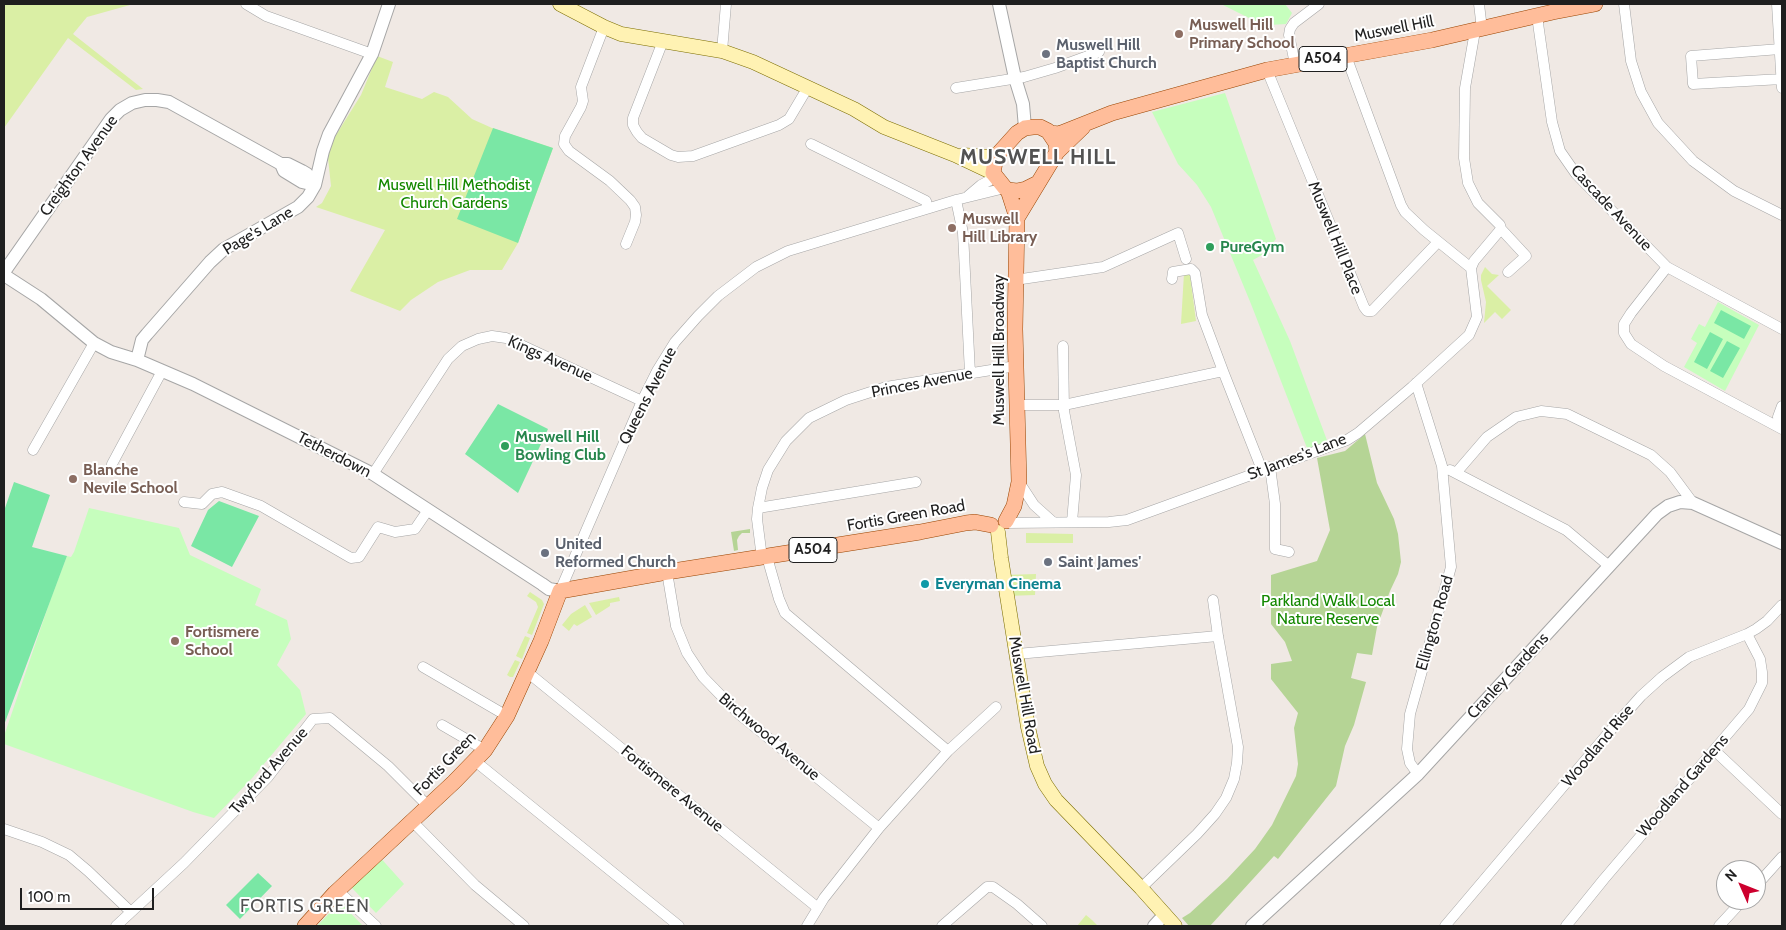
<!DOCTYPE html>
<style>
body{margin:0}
#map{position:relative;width:1786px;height:930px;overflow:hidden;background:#f0e9e4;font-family:Cabin,sans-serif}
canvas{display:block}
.frame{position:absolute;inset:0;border:5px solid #1f1f1f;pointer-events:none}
.north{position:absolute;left:1716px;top:860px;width:50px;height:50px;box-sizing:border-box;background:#fff;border:1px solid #a5a5a5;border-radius:50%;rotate:314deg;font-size:14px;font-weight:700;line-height:20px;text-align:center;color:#1f1f1f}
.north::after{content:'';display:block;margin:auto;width:18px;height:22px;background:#cd002e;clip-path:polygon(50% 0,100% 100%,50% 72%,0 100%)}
.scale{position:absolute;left:20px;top:888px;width:134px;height:22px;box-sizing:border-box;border:2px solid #1f1f1f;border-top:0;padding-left:6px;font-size:15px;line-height:18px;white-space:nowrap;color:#1f1f1f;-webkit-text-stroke:4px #fff;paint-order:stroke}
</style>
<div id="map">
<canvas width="1786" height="930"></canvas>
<div class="frame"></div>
<div class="north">N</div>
<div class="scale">100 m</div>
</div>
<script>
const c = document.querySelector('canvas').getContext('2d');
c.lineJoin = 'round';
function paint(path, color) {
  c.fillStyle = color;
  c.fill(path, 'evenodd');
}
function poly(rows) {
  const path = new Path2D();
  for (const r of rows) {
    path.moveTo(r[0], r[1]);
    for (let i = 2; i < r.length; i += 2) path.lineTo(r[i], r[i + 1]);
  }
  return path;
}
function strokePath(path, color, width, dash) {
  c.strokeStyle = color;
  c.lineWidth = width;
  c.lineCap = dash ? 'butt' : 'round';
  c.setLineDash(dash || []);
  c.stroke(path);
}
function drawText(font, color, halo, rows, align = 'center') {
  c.font = font + ' Cabin,sans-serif';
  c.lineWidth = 4;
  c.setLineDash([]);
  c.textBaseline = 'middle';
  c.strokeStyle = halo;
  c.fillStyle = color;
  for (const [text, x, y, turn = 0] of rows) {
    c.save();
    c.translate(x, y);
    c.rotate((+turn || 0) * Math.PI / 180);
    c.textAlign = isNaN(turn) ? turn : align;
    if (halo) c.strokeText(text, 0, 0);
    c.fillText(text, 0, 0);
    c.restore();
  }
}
paint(poly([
 [4,4,129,4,130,5,87,17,73,34,143,89,136,90,68,38,4,128],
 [377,56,393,62,385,87,422,99,434,92,448,97,472,119,492,128,553,148,518,243,502,270,470,270,438,282,411,300,400,311,350,291,385,230,316,207,322,203,331,186,328,158,331,143,361,95],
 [1485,267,1492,274,1499,275,1487,286,1511,310,1502,319,1495,312,1484,323,1486,302,1481,280,1481,275],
 [1184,273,1190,275,1196,321,1181,324],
 [1026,533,1073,534,1073,543,1026,543],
 [1036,574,1035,595,1007,596,1004,575],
 [530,592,542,600,544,604,532,635,527,633,538,607,536,602,527,596],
 [619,597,620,601,610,603,610,606,596,615,589,603],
 [585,605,592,617,577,626,574,624,569,631,562,625,571,614],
 [525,636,530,638,522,659,516,656],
 [515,660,520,662,513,677,510,677,507,675],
 [1086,915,1092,920,1098,926,1077,926]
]), '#daefa5');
paint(poly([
 [1365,434,1377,483,1394,519,1398,534,1401,562,1398,574,1390,591,1377,627,1372,655,1357,653,1351,678,1366,682,1354,725,1345,746,1336,786,1278,859,1274,856,1210,926,1189,926,1182,918,1190,913,1227,879,1255,849,1272,825,1296,776,1298,764,1294,728,1298,713,1271,679,1271,664,1292,661,1285,642,1271,624,1271,575,1317,561,1330,530,1317,458,1345,451],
 [750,529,750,533,742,533,739,536,737,540,738,550,734,551,731,532]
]), '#b5d495');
paint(poly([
 [1221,4,1285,4,1292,13,1286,24,1270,25,1255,21],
 [1225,93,1276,239,1262,255,1253,260,1290,341,1328,443,1307,448,1251,304,1211,207,1197,185,1178,164,1152,112],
 [1718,302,1759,325,1725,391,1684,367,1697,343,1691,339,1699,324,1705,327],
 [89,508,179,528,190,555,261,589,255,605,287,620,291,639,277,665,300,690,306,714,253,777,214,818,193,812,4,744,4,736,50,601,67,556,71,557,74,552],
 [377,854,404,884,376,913,352,888],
 [340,902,362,925,361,926,317,926]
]), '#c6febd');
paint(poly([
 [493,128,553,148,518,243,457,219],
 [1721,310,1751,326,1744,339,1714,323],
 [1710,332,1723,339,1707,369,1694,362],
 [1727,341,1740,348,1723,378,1710,371],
 [498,404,548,429,518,493,465,454],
 [14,482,50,495,32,547,67,556,4,725,4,511],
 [219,501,259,516,232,567,191,546,208,510],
 [258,873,272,886,240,919,226,905]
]), '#7ae7a5');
const minor = poly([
 [246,4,266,16,372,54],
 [1479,4,1482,29],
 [1624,4,1631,61,1641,92,1658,123,1693,161,1734,191,1782,215],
 [1777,4,1782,88],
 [1537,16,1552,122,1560,151,1576,174,1667,267,1782,329],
 [604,27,581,87,583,101,581,107,565,136,564,144,569,151,610,181,630,200,635,207,636,215,635,222,626,244],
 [663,41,633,118,633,125,637,132,642,138,671,155,678,157,693,156,779,125,789,119,808,87],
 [1780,49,1691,56,1693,84,1782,79],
 [722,51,726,4],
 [1346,56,1401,205,1405,212,1424,230,1471,268],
 [1295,64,1289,35,1290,29,1294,23,1319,4],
 [1267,70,1364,307,1367,311,1372,311,1438,242],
 [956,88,1024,77,1055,68,1099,52],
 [811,144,926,201,928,208],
 [968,196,981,185,996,177],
 [956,200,963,233,970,373],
 [1501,229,1526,256,1508,272],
 [1667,267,1631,313,1624,324,1624,333,1631,344,1664,366,1782,429],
 [1172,279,1173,272,1191,269,1195,273,1202,315,1223,371],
 [1015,280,1103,267,1178,233,1186,259],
 [1063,346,1064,411,1076,475,1072,522],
 [1416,383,1442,466,1451,567,1410,714,1407,749,1410,763,1418,774],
 [1016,405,1064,405,1223,371,1262,470],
 [1782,406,1778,417,1782,428],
 [33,450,94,343],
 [112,464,162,371],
 [1270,467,1275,504,1275,549,1289,552],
 [1450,470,1566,530,1609,566],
 [1456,473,1487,437,1516,417,1541,411,1567,414,1651,455,1670,472,1693,503],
 [373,474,448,359,462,346,478,339,492,336,506,338,642,401],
 [1019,482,1034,505,1053,522],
 [184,502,202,504,212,494,222,492,261,506,351,558,359,557,378,527,395,532,415,529,428,510],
 [758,508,916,482],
 [1006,523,1109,522,1127,520,1347,440,1358,433,1412,387,1469,335,1477,317,1471,268,1474,261,1501,229,1500,225,1478,203,1468,183,1464,158,1465,88,1475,31],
 [767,557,779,599,785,613,948,751],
 [762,558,757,519,758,508,762,488,768,470,786,441,809,418,846,400,886,387,1016,366],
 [667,572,676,626,687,653,703,677,739,714,879,828],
 [560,591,642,401,657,371,675,342,698,316,718,296,756,267,788,251,956,200,1005,188],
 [1017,654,1218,636],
 [423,667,507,716],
 [526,671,818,908],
 [442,725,485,750],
 [1714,750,1782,814],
 [475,761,679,926],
 [412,821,475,885,524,926],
 [4,829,42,842,69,855,88,871,131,912],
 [1756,886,1782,857],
 [1141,888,1197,834,1215,814,1226,798,1234,779,1237,763,1238,747,1218,636,1213,600],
 [337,890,376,926],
 [116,926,184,863,268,777,313,719,330,718,388,766,428,806],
 [807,926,824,898,879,828,948,751,996,707],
 [942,926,987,887,993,887,1017,904,1042,926],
 [1445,926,1610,731,1641,696,1662,677,1689,657,1747,634,1756,629,1767,621,1782,605],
 [1566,926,1604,879,1749,709,1762,683,1762,672,1760,659,1747,634],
 [1719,926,1743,900]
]);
const tertiary = poly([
 [999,4,1015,78,1023,104,1025,128],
 [281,164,284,171,302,182,315,185],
 [4,272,111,119,120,110,132,103,145,100,157,100,169,102,281,164,288,164,302,171,307,174,315,185],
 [4,275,41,299,94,343,111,352,137,360,193,384,373,474,542,584,549,589,560,591],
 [137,360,142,340,147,334,210,262,224,249,298,207,308,197,315,185,323,151,329,134,372,54,389,4],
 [1154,926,1165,914],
 [1252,926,1418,774,1657,514,1668,506,1680,502,1693,503,1782,543]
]);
const secondary = poly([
 [560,4,604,27,621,34,722,51,753,62,854,109,884,127,955,155,993,173],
 [963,155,989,157,999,153],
 [998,532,1001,558,1028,727,1037,766,1045,784,1056,800,1141,888,1175,926]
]);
const primary = poly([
 [1050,133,1059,134,1112,113,1267,70,1432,40,1553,12,1595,4],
 [1036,184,1026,189,1017,191,1008,190,1005,188,993,173,995,162,999,153,1017,133,1025,128,1033,127,1040,127,1048,131,1056,143,1057,152],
 [1017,218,1057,152,1083,127],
 [1006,521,1014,506,1019,482,1015,329,1017,218,1008,190],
 [305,926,335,893,454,782,485,750,507,716,541,641,560,591,667,572,920,532,966,523,975,522,991,525]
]);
strokePath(minor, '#a6a6a6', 11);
strokePath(tertiary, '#a6a6a6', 14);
strokePath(secondary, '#7b6d00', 15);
strokePath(primary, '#940', 16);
strokePath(minor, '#fff', 10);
strokePath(tertiary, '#fff', 12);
strokePath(secondary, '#fff2b3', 14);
strokePath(primary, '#ffbd9a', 15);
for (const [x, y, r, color] of [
 [1179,34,5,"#8d6e63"],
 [1046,54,5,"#6b7280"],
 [952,228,5,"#8d6e63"],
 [1210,247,5,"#2e9e5b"],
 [505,446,5,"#2e9e5b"],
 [73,479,5,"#8d6e63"],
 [545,553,5,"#6b7280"],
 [1048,562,5,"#6b7280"],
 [925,584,5,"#0f9aa8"],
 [175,641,5,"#8d6e63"]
]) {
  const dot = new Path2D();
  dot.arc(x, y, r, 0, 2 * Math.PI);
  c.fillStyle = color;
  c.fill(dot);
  strokePath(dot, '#fff', 2);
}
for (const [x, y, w] of [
 [1323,59,48],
 [813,550,48]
]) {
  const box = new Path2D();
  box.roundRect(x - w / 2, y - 12.5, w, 25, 4);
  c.fillStyle = '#fff';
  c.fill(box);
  strokePath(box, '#1f1f1f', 1);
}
drawText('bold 15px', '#1f1f1f', null, [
 ["A504",1323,59],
 ["A504",813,550]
]);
drawText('bold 16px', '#785e54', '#fff', [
 ["Muswell Hill",1189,25],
 ["Primary School",1189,43],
 ["Muswell",962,219],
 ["Hill Library",962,237],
 ["Blanche",83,470],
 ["Nevile School",83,488],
 ["Fortismere",185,632],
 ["School",185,650]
], 'left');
drawText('16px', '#1f1f1f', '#fff', [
 ["Muswell Hill",1394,29,-11],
 ["Creighton Avenue",79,166,-54],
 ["Cascade Avenue",1611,208,47],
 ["Page's Lane",258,231,-31],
 ["Muswell Hill Place",1335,238,68],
 ["Muswell Hill Broadway",999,350,-90],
 ["Kings Avenue",550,359,24],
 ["Princes Avenue",922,383,-11],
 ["Queens Avenue",648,396,-63],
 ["Tetherdown",334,455,27],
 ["St James's Lane",1297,457,-21],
 ["Fortis Green Road",906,516,-10],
 ["Ellington Road",1435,623,-74],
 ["Cranley Gardens",1508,676,-47],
 ["Muswell Hill Road",1024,695,80],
 ["Birchwood Avenue",769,737,40],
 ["Woodland Rise",1598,746,-50],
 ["Fortis Green",445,764,-46],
 ["Twyford Avenue",269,771,-49],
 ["Woodland Gardens",1683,786,-49],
 ["Fortismere Avenue",672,789,39]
]);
drawText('bold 16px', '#5b616d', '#fff', [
 ["Muswell Hill",1056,45],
 ["Baptist Church",1056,63],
 ["United",555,544],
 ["Reformed Church",555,562],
 ["Saint James'",1058,562]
], 'left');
drawText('16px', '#148801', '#fff', [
 ["Muswell Hill Methodist",454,185],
 ["Church Gardens",454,203],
 ["Parkland Walk Local",1328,601],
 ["Nature Reserve",1328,619]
]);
drawText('bold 16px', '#27864d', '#fff', [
 ["PureGym",1220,247],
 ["Muswell Hill",515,437],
 ["Bowling Club",515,455]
], 'left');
drawText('bold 16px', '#0d838f', '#fff', [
 ["Everyman Cinema",935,584]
], 'left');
c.letterSpacing = '1px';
drawText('18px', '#525252', '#fff', [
 ["FORTIS GREEN",305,907]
]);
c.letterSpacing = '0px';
c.letterSpacing = '1px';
drawText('bold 21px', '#525252', '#fff', [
 ["MUSWELL HILL",1038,158]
]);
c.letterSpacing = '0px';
</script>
